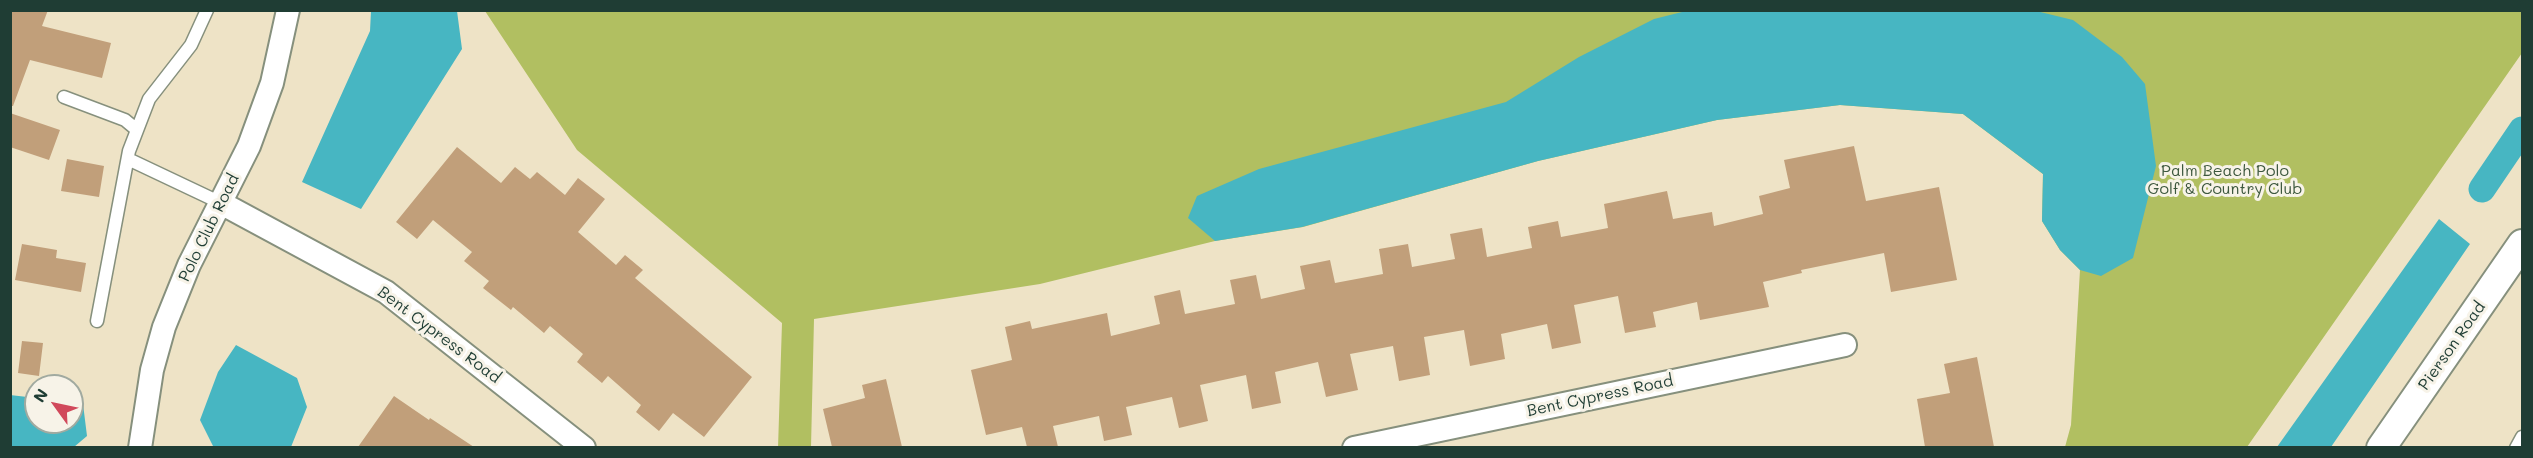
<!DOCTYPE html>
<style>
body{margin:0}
#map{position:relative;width:2533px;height:458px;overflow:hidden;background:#eee3c6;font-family:Mali,sans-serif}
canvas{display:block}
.frame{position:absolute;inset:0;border:12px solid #1f3d34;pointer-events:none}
.north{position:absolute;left:24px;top:374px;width:60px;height:60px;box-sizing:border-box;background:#f7f3e8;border:2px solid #a1aaa0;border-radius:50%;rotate:303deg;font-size:16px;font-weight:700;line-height:24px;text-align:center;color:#1f3d34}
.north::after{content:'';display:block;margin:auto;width:21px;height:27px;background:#d1495b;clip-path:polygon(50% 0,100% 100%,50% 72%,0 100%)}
</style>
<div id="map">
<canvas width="2533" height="458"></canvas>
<div class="frame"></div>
<div class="north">N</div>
</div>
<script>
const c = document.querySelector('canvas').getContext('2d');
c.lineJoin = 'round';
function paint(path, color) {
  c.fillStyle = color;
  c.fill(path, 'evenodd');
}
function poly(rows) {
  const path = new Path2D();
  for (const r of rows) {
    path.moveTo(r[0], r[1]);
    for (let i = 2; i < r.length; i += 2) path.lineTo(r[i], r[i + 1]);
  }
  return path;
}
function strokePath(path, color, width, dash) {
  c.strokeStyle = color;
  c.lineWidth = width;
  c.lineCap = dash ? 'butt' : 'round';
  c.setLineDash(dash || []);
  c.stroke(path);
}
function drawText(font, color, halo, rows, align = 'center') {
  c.font = font + ' Mali,sans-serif';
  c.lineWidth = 6;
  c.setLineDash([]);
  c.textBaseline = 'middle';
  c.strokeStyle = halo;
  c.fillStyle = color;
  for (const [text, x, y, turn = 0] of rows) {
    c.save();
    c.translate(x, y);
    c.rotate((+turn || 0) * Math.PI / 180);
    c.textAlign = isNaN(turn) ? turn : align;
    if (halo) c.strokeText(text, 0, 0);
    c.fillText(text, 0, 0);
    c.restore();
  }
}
paint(poly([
 [2522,10,2522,53,2247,447,2065,447,2071,425,2080,270,2060,250,2042,221,2043,174,1963,114,1840,105,1717,120,1538,161,1303,227,1215,241,1040,284,814,319,811,447,778,448,782,323,577,150,485,11]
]), '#b1bf61');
paint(poly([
 [2032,10,2073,20,2122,57,2145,84,2156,166,2133,258,2101,276,2080,270,2060,250,2042,221,2043,174,1963,114,1840,105,1717,120,1538,161,1302,227,1215,241,1188,218,1197,196,1259,169,1506,102,1579,57,1654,19,1686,11],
 [371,11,457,11,462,49,361,209,302,182,370,31],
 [2439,219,2470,244,2331,447,2277,447],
 [236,345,297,378,307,407,291,447,214,448,200,420,218,372],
 [10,395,36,398,36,422,72,422,72,403,83,404,87,436,74,447,11,447]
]), '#47b6c2');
strokePath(poly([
 [2482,189,2522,130]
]), '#47b6c2', 27);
paint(poly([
 [10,10,48,10,42,26,111,43,102,78,30,60,13,106,10,106],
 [10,113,60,130,49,160,10,147],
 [1854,146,1866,201,1939,187,1957,280,1891,292,1884,253,1801,270,1802,273,1763,282,1769,307,1700,320,1697,302,1653,312,1656,327,1625,333,1618,296,1574,305,1581,343,1552,349,1547,324,1501,334,1505,359,1470,366,1464,330,1424,337,1430,375,1399,381,1393,346,1350,354,1358,390,1326,397,1318,362,1275,372,1281,403,1252,409,1246,375,1200,385,1208,421,1179,428,1172,397,1126,407,1132,435,1104,441,1099,416,1053,426,1058,447,1027,447,1022,427,986,435,971,370,1012,360,1005,327,1030,321,1032,329,1107,313,1111,336,1160,324,1154,296,1180,290,1185,314,1235,304,1230,280,1256,275,1261,299,1305,289,1300,266,1330,260,1335,283,1383,274,1379,249,1408,244,1412,267,1455,259,1450,234,1482,228,1487,257,1532,248,1528,227,1558,221,1561,237,1608,228,1604,204,1667,191,1673,219,1712,212,1714,226,1763,214,1759,196,1790,188,1784,160],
 [457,147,501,183,515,167,530,179,537,172,565,195,578,178,605,199,578,232,616,265,625,255,643,270,635,278,752,377,704,437,673,413,659,431,636,412,641,405,608,376,602,383,577,362,583,354,550,326,544,333,513,307,511,310,483,288,489,281,464,261,472,252,433,220,417,239,396,222],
 [67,159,104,166,99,197,61,191],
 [22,244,57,250,56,258,86,263,81,292,15,280],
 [22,341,43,343,39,376,18,373],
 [1977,357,1994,447,1925,447,1917,399,1950,393,1944,364],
 [886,379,902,447,832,447,823,409,865,398,862,385],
 [394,396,429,420,430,418,474,447,358,447]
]), '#c19f7a');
const service = poly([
 [64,97,125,120,137,130],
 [128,159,221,203],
 [97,321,129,151,149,99,191,45,207,10],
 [2516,448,2522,437]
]);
const minor = poly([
 [221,203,386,292,584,448],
 [140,448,152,370,164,327,189,265,249,146,272,83,288,10],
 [1354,448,1845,345]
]);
const tertiary = poly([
 [2381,448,2522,244]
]);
strokePath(service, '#86907d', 15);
strokePath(minor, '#86907d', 26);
strokePath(tertiary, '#86907d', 32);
strokePath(service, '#fff', 12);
strokePath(minor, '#fff', 22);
strokePath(tertiary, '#fff', 28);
drawText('16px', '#3c573d', '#f7f3e8', [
 ["Palm Beach Polo",2225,171],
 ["Golf & Country Club",2225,189]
]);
drawText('16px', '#1f3d34', '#f7f3e8', [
 ["Polo Club Road",209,228,-64],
 ["Bent Cypress Road",439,335,37],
 ["Pierson Road",2452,346,-55],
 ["Bent Cypress Road",1600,396,-12]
]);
</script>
